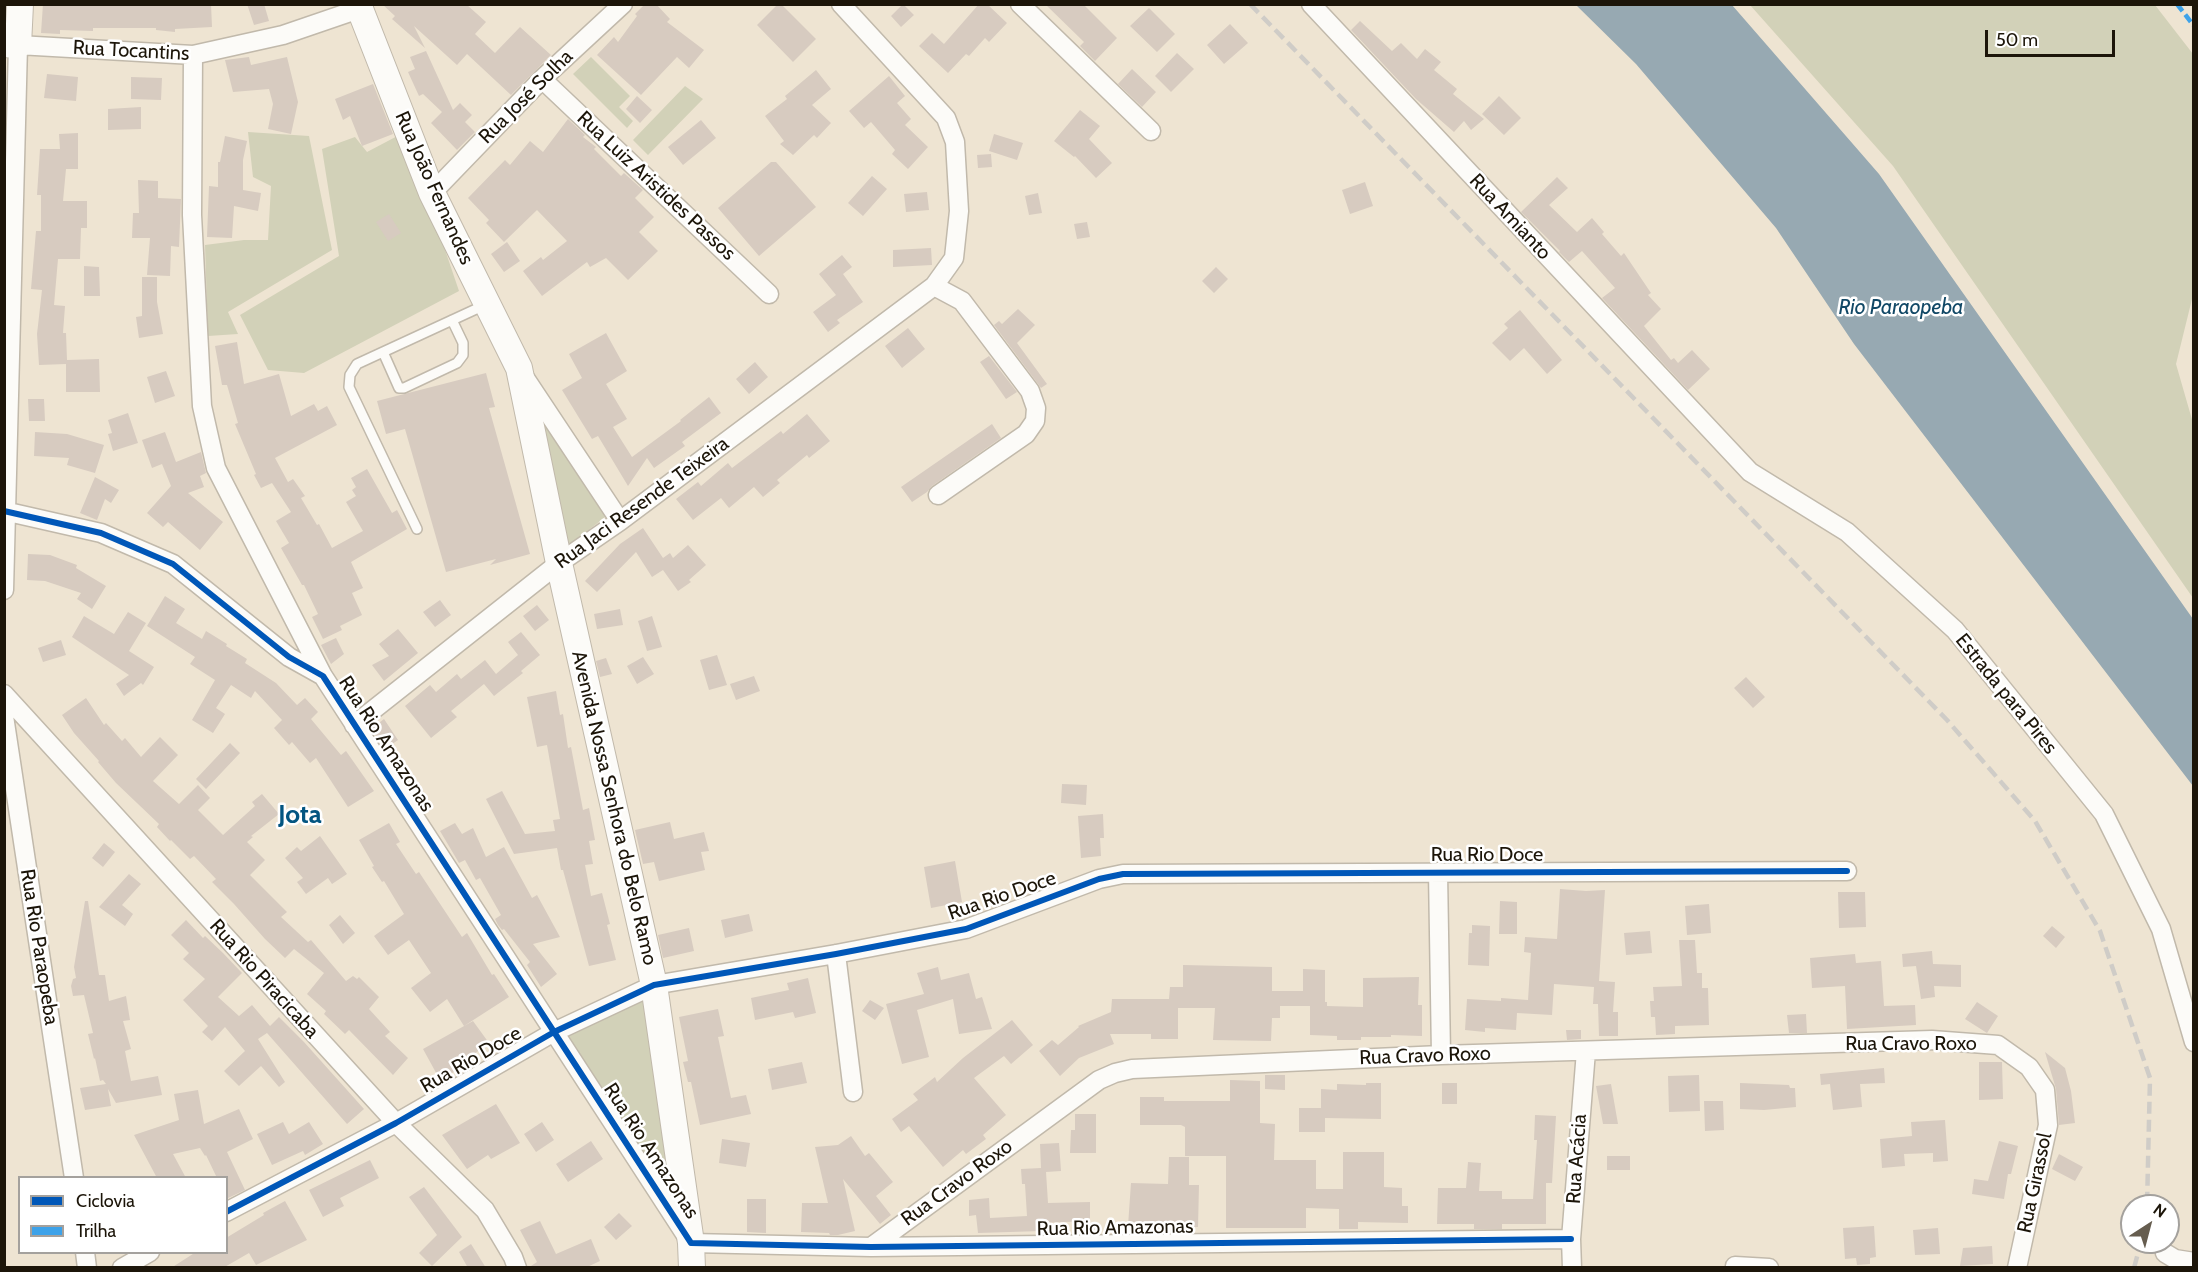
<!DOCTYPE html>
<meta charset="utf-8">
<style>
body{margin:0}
#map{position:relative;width:2198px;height:1272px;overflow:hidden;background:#eee4d2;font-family:Cabin,sans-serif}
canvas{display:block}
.frame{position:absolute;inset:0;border:6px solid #1c1509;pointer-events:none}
.legend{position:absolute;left:18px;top:1176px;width:210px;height:78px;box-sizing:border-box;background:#fff;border:2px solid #a4a19d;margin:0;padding:8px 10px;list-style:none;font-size:18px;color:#1c1509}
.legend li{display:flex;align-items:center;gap:12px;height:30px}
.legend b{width:30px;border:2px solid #a4a19d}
.north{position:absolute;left:2120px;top:1194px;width:60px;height:60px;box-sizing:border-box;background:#fff;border:2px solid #a4a19d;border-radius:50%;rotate:36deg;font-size:16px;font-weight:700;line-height:24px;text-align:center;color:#1c1509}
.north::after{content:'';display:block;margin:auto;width:21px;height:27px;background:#665d4f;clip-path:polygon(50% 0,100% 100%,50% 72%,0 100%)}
.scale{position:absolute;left:1985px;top:30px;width:130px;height:27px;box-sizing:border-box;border:3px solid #1c1509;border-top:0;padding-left:8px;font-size:18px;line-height:21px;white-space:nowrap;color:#1c1509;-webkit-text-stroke:4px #fff;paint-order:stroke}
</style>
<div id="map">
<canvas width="2198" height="1272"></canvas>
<div class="frame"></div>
<ul class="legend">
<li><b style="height:8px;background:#0057b8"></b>Ciclovia</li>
<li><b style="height:8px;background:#3da2e9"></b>Trilha</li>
</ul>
<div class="north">N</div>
<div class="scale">50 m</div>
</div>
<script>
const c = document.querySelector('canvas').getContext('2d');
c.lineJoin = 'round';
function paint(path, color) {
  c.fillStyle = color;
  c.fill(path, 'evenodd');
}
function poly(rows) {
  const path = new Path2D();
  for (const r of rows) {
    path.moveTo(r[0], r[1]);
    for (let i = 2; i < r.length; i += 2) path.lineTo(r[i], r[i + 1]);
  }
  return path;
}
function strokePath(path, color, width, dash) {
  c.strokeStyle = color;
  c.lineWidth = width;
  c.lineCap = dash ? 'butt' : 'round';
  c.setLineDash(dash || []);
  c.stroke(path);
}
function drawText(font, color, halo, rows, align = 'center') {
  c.font = font + ' Cabin,sans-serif';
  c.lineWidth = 5;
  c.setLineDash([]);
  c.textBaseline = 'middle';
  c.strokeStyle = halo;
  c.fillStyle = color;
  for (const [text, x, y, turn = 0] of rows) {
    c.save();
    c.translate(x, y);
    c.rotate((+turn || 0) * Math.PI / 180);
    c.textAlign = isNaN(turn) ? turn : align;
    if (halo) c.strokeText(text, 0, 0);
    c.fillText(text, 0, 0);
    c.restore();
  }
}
paint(poly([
 [1750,5,2155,5,2193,54,2193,295,2176,364,2193,423,2193,598,1893,166],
 [591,57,630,96,619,107,633,121,627,128,573,74],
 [685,86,703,99,648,155,633,140],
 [248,132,309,136,332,250,228,312,238,334,208,336,205,245,244,240,268,240,271,186,253,177],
 [405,132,459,291,304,373,268,370,240,315,339,256,322,149,355,137,367,152],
 [536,408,608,513,604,518,569,545,566,545],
 [643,996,676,1177,661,1184,558,1032]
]), '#d2d1b8');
paint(poly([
 [1576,5,1732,5,1879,174,2193,619,2193,786,1854,344,1776,228,1636,64]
]), '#97a9b2');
paint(poly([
 [43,4,211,4,212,27,175,29,175,32,156,30,156,28,93,28,93,31,60,30,60,34,41,33],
 [247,4,264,4,269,21,254,25],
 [382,4,466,4,486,22,475,34,495,53,520,27,551,55,511,95,467,54,457,65,414,26,425,48,392,19,395,16],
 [645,4,656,4,670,19,667,22,704,50,689,68,677,57,641,95,597,55,614,37,618,42,637,16,635,14],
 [778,4,781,4,816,39,793,62,757,25],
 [903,4,914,15,901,27,891,16],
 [979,4,987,4,1007,23,989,42,985,38,969,56,966,54,948,73,919,46,932,33,944,44],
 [1045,4,1083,4,1117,38,1095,61,1080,46,1084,42],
 [1149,8,1175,34,1157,52,1130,26],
 [1360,21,1392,51,1401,43,1417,59,1425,49,1441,62,1434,70,1457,89,1453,94,1484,119,1471,130,1464,121,1454,132,1416,99,1351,30],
 [1230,24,1248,43,1224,64,1207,45],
 [426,51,453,110,460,103,472,115,465,122,475,132,457,150,431,123,442,112,423,94,419,96,408,72,415,69,410,57],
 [1177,53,1194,69,1171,92,1155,76],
 [249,57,251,65,287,57,298,102,291,134,268,129,273,104,269,89,233,92,225,60],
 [1132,69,1156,92,1142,107,1118,84],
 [816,70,831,89,812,105,831,123,817,138,814,135,793,155,780,144,784,141,765,116,787,99,785,96],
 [47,74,78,77,76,101,44,98],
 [889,76,905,96,897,103,911,119,905,125,928,147,908,169,892,154,895,150,871,122,864,128,849,111],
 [131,77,162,78,161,100,131,99],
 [373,84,393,134,362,146,350,116,343,120,335,99],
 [637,96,652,110,640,123,626,109],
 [1499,96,1521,118,1504,135,1482,114],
 [141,107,141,129,108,130,108,109],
 [1080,110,1100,126,1089,139,1112,163,1096,178,1075,156,1074,157,1054,141],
 [568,119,585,135,583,137,596,147,594,149,621,176,624,173,643,190,635,198,654,217,639,232,658,251,628,280,606,258,590,267,587,262,542,296,523,271,541,257,543,260,567,241,537,210,504,242,486,223,489,220,468,198,505,160,510,165,530,141,543,152],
 [701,120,716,138,683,165,668,147],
 [78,133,78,169,66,169,63,201,87,201,87,228,81,228,80,259,58,259,54,305,65,306,63,333,66,333,67,360,99,359,100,392,66,392,66,364,39,365,37,334,42,290,31,289,36,231,41,231,41,195,37,195,40,149,60,149,59,134],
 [994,134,1023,143,1017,160,989,151],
 [225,136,247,141,243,160,243,190,261,193,258,211,234,206,232,238,207,237,209,186,218,187,218,162,220,162],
 [991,154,992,167,978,168,977,155],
 [771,162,776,162,816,207,759,256,718,208],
 [872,176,887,189,863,216,848,203],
 [1557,177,1568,188,1549,205,1577,232,1592,218,1604,232,1602,234,1621,256,1624,253,1651,293,1648,295,1661,309,1644,326,1671,360,1674,358,1678,363,1692,350,1710,369,1688,390,1602,298,1615,288,1582,251,1569,262,1559,252,1560,251,1521,212],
 [138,180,158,181,158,198,181,199,179,247,171,246,170,276,147,275,150,238,132,238,133,213,139,213],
 [1365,182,1373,206,1350,214,1342,190],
 [927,192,929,210,906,212,904,194],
 [1038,193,1042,213,1029,215,1025,196],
 [389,214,401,233,388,241,376,222],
 [1087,222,1090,237,1077,239,1074,224],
 [507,242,520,261,504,272,491,254],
 [931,248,932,265,893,267,893,250],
 [842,255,852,267,843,274,863,302,837,320,840,323,828,332,813,312,836,295,819,274],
 [84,266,99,267,100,296,84,296],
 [1216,267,1228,279,1214,293,1202,281],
 [142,277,157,277,157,302,163,334,139,338,136,317,142,316],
 [1018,309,1035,325,1017,343,1047,384,1041,388,994,325,999,321,1002,324],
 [1520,310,1562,360,1547,374,1524,348,1510,361,1492,343,1508,328,1504,324],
 [908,328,925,349,902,368,885,346],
 [606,333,627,371,606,384,627,419,613,427,632,457,681,421,680,420,709,397,721,413,682,442,685,446,654,468,647,458,628,486,598,436,592,439,562,390,582,378,569,354],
 [237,342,244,384,279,374,291,416,314,404,318,411,327,406,337,425,275,458,288,482,293,479,305,496,301,498,317,525,319,524,332,548,363,531,346,502,356,496,352,490,356,487,351,478,367,469,392,513,397,510,407,529,351,562,363,588,352,593,362,615,340,626,342,630,323,639,312,617,318,614,304,585,302,585,281,548,289,543,276,521,291,512,272,483,261,488,254,475,256,474,235,424,238,423,227,385,222,385,215,346],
 [989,356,1017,392,1006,399,980,362],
 [755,362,768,377,749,394,736,379],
 [166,371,175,396,155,403,147,377],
 [486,373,495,407,489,408,530,554,490,565,496,559,446,572,405,429,386,434,377,401],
 [28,399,44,399,45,421,29,421],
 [128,413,138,443,113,451,108,434,112,433,108,420],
 [807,414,830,441,809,458,807,455,777,480,780,483,763,497,754,487,729,508,721,498,693,520,676,499,698,482,701,486,728,463,732,468,781,431,783,434],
 [992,424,1001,438,932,486,927,492,912,502,901,487],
 [35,432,67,434,104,445,95,473,67,465,69,458,34,456],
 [165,432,176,462,201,452,206,473,200,476,204,487,188,493,223,522,200,550,168,522,163,527,147,513,171,486,162,464,152,468,142,440],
 [95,477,119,490,111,503,105,499,97,520,80,513],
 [643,528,663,558,670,553,673,558,688,545,706,565,689,580,691,582,678,591,663,570,652,577,636,552,597,592,585,581,620,544],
 [28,554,50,555,77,565,76,568,106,586,92,609,77,599,81,593,45,581,27,580],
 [165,596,185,609,176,623,202,639,206,631,227,644,226,646,247,659,245,663,276,683,297,705,305,698,318,712,311,719,341,755,346,751,374,791,348,807,316,758,310,763,292,742,289,745,274,728,282,720,255,691,251,698,231,685,216,708,225,714,213,733,192,720,215,680,190,664,195,657,147,626],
 [440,600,451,615,435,627,423,612],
 [537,605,549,620,535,631,523,616],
 [620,609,623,625,597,629,594,614],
 [128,612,146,623,129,651,154,667,143,685,141,683,124,696,116,684,129,675,72,637,84,616,114,634],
 [652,616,662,647,647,651,638,621],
 [398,629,418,653,384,681,372,665,389,656,379,644],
 [521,632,540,655,521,671,523,673,494,696,484,684,451,711,457,717,431,738,405,706,430,685,436,692,457,674,461,679,485,660,496,674,518,655,508,642],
 [336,638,344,654,331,664,321,645],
 [61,640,66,655,43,662,38,648],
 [717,655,727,685,709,690,700,660],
 [643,657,654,674,637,684,627,666],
 [606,658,612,674,600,677,596,661],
 [754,676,760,691,736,700,730,684],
 [1746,677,1765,697,1753,708,1734,688],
 [556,691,560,715,563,714,568,748,571,747,583,810,589,808,595,840,589,841,593,864,585,865,591,896,602,893,610,924,607,925,616,960,589,966,563,870,561,870,557,848,514,854,486,799,502,791,525,834,555,831,553,820,560,819,547,745,537,747,527,697],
 [86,698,104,725,106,723,122,741,125,738,141,757,160,737,178,755,153,781,179,804,198,785,210,798,198,810,223,835,255,806,252,802,262,794,279,814,251,836,253,837,247,842,265,860,250,875,287,912,281,917,308,942,311,940,346,981,353,976,357,979,359,977,379,997,369,1009,390,1032,385,1036,408,1058,393,1075,349,1030,345,1034,324,1014,326,1011,307,994,324,973,294,949,285,958,265,939,234,904,212,882,216,879,194,856,190,859,171,840,170,841,157,827,159,824,116,783,98,762,99,761,74,733,62,715],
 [384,719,398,740,385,749,371,729],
 [230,743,240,753,206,789,196,779],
 [1062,784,1087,785,1086,805,1061,803],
 [1103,814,1104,838,1100,838,1101,856,1081,858,1078,816],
 [670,822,674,839,704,832,709,851,701,852,705,870,659,881,654,862,643,864,635,830],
 [389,823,400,842,396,844,416,874,419,872,462,937,467,933,492,975,494,974,509,997,464,1026,447,999,430,1012,411,988,431,973,409,940,388,955,374,936,404,914,384,881,382,882,372,867,374,866,359,840],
 [455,823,462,834,473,828,486,857,504,847,532,898,537,895,560,937,533,944,557,974,541,987,527,965,530,962,504,929,502,930,498,925,495,919,501,915,480,878,476,880,465,860,459,863,440,831],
 [320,836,347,874,332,884,328,878,306,894,297,882,303,878,285,858,297,847,301,851],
 [104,843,115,852,103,867,92,858],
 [955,861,962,902,931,908,924,867],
 [129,874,141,884,122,905,133,914,125,926,99,907],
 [1560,889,1586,891,1605,890,1599,981,1615,982,1613,1012,1618,1012,1618,1036,1599,1036,1598,1004,1593,1004,1594,987,1554,984,1552,1015,1517,1013,1516,1030,1485,1028,1485,1032,1465,1030,1467,999,1501,1001,1501,998,1528,1000,1531,953,1524,952,1525,937,1557,939],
 [1838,892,1865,892,1866,927,1839,928],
 [85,901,88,901,99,975,105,975,109,1001,126,996,130,1020,123,1021,131,1049,125,1051,131,1081,158,1076,162,1095,116,1103,108,1089,111,1106,85,1110,80,1088,106,1084,103,1080,100,1081,95,1058,94,1059,88,1034,93,1033,84,995,73,996,71,986,73,979,76,978,74,967],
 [1500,901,1517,902,1517,934,1499,934],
 [1709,904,1711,933,1687,935,1685,906],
 [749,914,753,931,725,938,721,920],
 [340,915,355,933,343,944,329,925],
 [186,920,203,938,205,936,223,953,242,973,218,997,239,1016,252,1005,270,1026,279,1017,304,1042,364,1109,347,1124,267,1033,258,1039,285,1082,279,1087,261,1066,239,1086,224,1071,245,1051,225,1027,212,1041,202,1032,208,1026,183,1000,205,979,183,959,189,953,171,935],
 [1472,925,1490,926,1489,966,1468,965,1469,933,1472,933],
 [2052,926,2065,937,2056,948,2043,936],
 [689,928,694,951,663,958,658,935],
 [1650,931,1652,953,1626,955,1624,933],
 [1679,940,1695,940,1697,973,1702,973,1702,988,1708,988,1709,1025,1675,1026,1675,1034,1656,1035,1655,1017,1651,1017,1650,1001,1654,1001,1653,987,1682,986],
 [1932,951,1933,964,1961,965,1961,987,1934,986,1935,997,1921,999,1916,966,1903,967,1902,954],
 [1855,954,1856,963,1881,961,1884,1006,1915,1005,1916,1025,1847,1029,1845,986,1812,988,1810,958],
 [1183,965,1272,967,1272,991,1303,991,1303,969,1325,970,1325,1002,1327,1002,1327,1006,1363,1007,1363,978,1419,977,1418,1005,1422,1005,1422,1036,1391,1035,1391,1037,1361,1037,1361,1040,1337,1040,1337,1036,1310,1035,1310,1006,1280,1006,1280,1018,1272,1018,1271,1041,1213,1040,1215,1008,1178,1008,1178,1039,1151,1039,1151,1034,1110,1034,1114,1044,1079,1058,1060,1076,1039,1051,1052,1040,1058,1045,1079,1027,1078,1026,1111,1012,1112,999,1169,999,1170,987,1183,987],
 [938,967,941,980,969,973,976,999,982,997,992,1029,959,1034,953,999,917,1010,929,1057,902,1064,886,1004,924,994,917,973],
 [808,978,816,1013,795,1018,793,1012,755,1020,751,998,789,990,787,983],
 [870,1000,884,1008,875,1020,862,1011],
 [1977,1002,1998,1016,1987,1033,1965,1019],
 [718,1009,724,1036,718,1037,731,1098,746,1095,751,1114,700,1125,691,1082,688,1082,683,1062,688,1061,679,1017],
 [1806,1014,1807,1033,1789,1033,1787,1015],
 [1012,1020,1033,1045,1011,1064,1004,1056,974,1078,1006,1115,983,1135,986,1139,966,1154,963,1150,943,1167,909,1126,901,1132,892,1119,918,1100,913,1094,935,1077,937,1082,963,1058],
 [473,1021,489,1043,462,1063,464,1066,440,1080,423,1049],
 [1566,1030,1581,1030,1581,1039,1567,1040],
 [2045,1052,2065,1068,2071,1091,2075,1123,2059,1125,2056,1089],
 [802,1062,807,1083,772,1090,768,1069],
 [1979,1062,2002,1062,2003,1099,1979,1100],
 [1884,1068,1885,1083,1860,1084,1862,1107,1833,1110,1830,1084,1821,1085,1820,1074],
 [1265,1075,1285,1075,1285,1090,1265,1089],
 [1699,1075,1700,1111,1669,1112,1668,1076],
 [1230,1080,1260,1081,1260,1123,1275,1124,1274,1160,1316,1160,1316,1189,1343,1189,1343,1152,1384,1152,1384,1187,1402,1188,1402,1206,1408,1206,1408,1223,1358,1222,1358,1229,1339,1229,1339,1209,1306,1208,1306,1228,1226,1228,1226,1156,1185,1156,1185,1127,1181,1125,1140,1125,1140,1097,1164,1097,1164,1101,1230,1101],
 [1366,1083,1381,1083,1381,1119,1325,1118,1325,1132,1299,1132,1299,1108,1321,1108,1321,1089,1337,1090,1337,1084,1366,1085],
 [1442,1083,1457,1083,1457,1104,1442,1104],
 [1740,1083,1789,1085,1790,1088,1795,1088,1796,1107,1764,1110,1740,1109],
 [1611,1084,1618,1124,1603,1124,1596,1086],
 [198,1090,204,1124,239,1109,253,1139,227,1152,245,1190,226,1199,226,1178,217,1178,206,1155,205,1156,200,1148,173,1154,186,1178,157,1178,134,1135,179,1120,174,1094],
 [1704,1101,1723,1101,1724,1130,1705,1131],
 [496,1104,520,1143,491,1159,488,1155,467,1169,442,1135],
 [1075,1114,1096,1114,1096,1153,1070,1153,1071,1130,1075,1130],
 [1535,1115,1556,1116,1552,1183,1546,1183,1546,1224,1502,1224,1502,1229,1474,1229,1474,1224,1437,1224,1438,1188,1466,1188,1468,1162,1481,1163,1479,1191,1502,1191,1502,1199,1533,1199,1537,1140,1534,1140],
 [1945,1120,1948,1161,1933,1162,1933,1153,1904,1154,1905,1166,1882,1168,1880,1139,1912,1136,1911,1122],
 [283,1122,289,1134,309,1122,323,1144,305,1155,303,1151,272,1165,257,1134],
 [542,1122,554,1140,536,1152,524,1134],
 [851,1136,865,1156,869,1153,893,1182,876,1196,891,1215,880,1224,843,1179,855,1231,838,1235,830,1235,829,1233,801,1232,802,1203,828,1203,815,1147,838,1145],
 [722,1139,750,1143,746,1167,719,1163],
 [591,1141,603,1159,568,1182,556,1164],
 [1999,1141,2018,1146,2011,1174,2008,1174,2004,1199,1972,1194,1974,1179,1988,1181],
 [1059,1143,1061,1171,1046,1172,1048,1203,1090,1202,1090,1221,1041,1223,1042,1231,978,1233,976,1215,969,1216,969,1200,989,1198,990,1218,1027,1216,1025,1184,1022,1184,1021,1169,1041,1168,1040,1144],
 [2059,1154,2083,1167,2075,1181,2052,1169],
 [1607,1156,1630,1156,1630,1170,1607,1170],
 [1169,1157,1189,1157,1189,1185,1199,1185,1198,1227,1128,1226,1131,1183,1168,1184],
 [370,1160,379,1178,340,1198,344,1206,323,1217,309,1190],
 [424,1187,462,1237,432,1266,419,1253,437,1235,409,1197],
 [747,1199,766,1199,766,1233,747,1232],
 [285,1201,307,1240,256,1265,249,1253,223,1268,171,1268,196,1252,226,1252,226,1238,264,1215,263,1213],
 [619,1213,632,1226,616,1240,604,1227],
 [540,1221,556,1254,591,1239,600,1261,585,1268,528,1268,537,1262,520,1230],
 [1874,1226,1876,1257,1870,1258,1870,1264,1857,1265,1856,1258,1845,1259,1843,1228],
 [1938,1228,1940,1254,1915,1255,1913,1230],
 [471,1244,486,1268,468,1268,459,1252],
 [1992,1246,1993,1264,1960,1266,1963,1248]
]), '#d7cbc0');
const lane = poly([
 [383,352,399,388,404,388,457,363,463,355,463,343,452,320],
 [417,529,349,387,350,375,357,364,487,304]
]);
const street = poly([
 [1020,4,1151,131],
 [1311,4,1750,472,1847,532,1955,630,2104,814,2161,929,2194,1042],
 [193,55,192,215,202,406,216,468,323,676],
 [542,79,769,294],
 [432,193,542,79,623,4],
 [934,286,962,301,1030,391,1036,408,1035,421,1026,434,938,495],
 [525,378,620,521],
 [4,511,101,533,173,564,289,657,323,676,691,1243,871,1247,1571,1239],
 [4,590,18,45,193,55,283,35,359,9,364,4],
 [4,694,396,1123,485,1210,513,1257,517,1268],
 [4,716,74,1178],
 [354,725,559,563,620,521,934,286,954,258,959,211,955,142,946,118,841,4],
 [1438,872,1441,1055],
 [836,954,853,1092],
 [226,1212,396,1123,554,1032,654,985,836,954,966,929,1099,879,1123,874,1847,871],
 [871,1247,1099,1080,1115,1073,1132,1069,1441,1055,1932,1040,1998,1045,2029,1067,2045,1090,2048,1125,2017,1268],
 [85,1252,87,1268],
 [2165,1253,2175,1259,2194,1262],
 [1735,1266,1769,1268],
 [122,1268,150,1252],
 [1572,1268,1571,1239,1586,1051]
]);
const secondary = poly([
 [358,4,432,193,519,368,559,563,654,985,691,1243,692,1268],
 [4,44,18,45,20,4]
]);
strokePath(lane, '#c1b9ab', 12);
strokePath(street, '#c1b9ab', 21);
strokePath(secondary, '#c1b9ab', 28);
strokePath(lane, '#fcfbf8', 9);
strokePath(street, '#fcfbf8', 18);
strokePath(secondary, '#fcfbf8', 26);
strokePath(poly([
 [1250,4,1947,720,2035,821,2100,931,2150,1078,2147,1206],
 [2134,1268,2141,1242]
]), '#cfccc7', 4.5, [12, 6]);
strokePath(poly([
 [2177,4,2194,26]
]), '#3da2e9', 4.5, [9, 4.5]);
strokePath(poly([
 [4,511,101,533,173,564,289,657,323,676,691,1243,871,1247,1571,1239],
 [226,1212,396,1123,554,1032,654,985,836,954,966,929,1099,879,1123,874,1847,871]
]), '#0057b8', 6);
drawText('20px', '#1c1509', '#fff', [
 ["Rua Tocantins",131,51,3],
 ["Rua José Solha",526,97,-45],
 ["Rua Luiz Aristides Passos",656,186,43],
 ["Rua João Fernandes",434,188,66],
 ["Rua Amianto",1510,217,47],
 ["Rua Jaci Resende Teixeira",642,503,-36],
 ["Estrada para Pires",2006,694,51],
 ["Rua Rio Amazonas",386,744,57],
 ["Avenida Nossa Senhora do Belo Ramo",614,808,77],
 ["Rua Rio Doce",1487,855],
 ["Rua Rio Doce",1002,896,-19],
 ["Rua Rio Paraopeba",39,947,81],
 ["Rua Rio Piracicaba",264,979,48],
 ["Rua Cravo Roxo",1911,1044],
 ["Rua Cravo Roxo",1425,1056,-2],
 ["Rua Rio Doce",471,1060,-30],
 ["Rua Rio Amazonas",651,1151,57],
 ["Rua Acácia",1577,1159,-86],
 ["Rua Cravo Roxo",957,1183,-36],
 ["Rua Girassol",2035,1183,-78],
 ["Rua Rio Amazonas",1115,1228,-1]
]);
drawText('italic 21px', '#114866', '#fff', [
 ["Rio Paraopeba",1901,308]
]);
drawText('bold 26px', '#035581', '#fff', [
 ["Jota",300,815]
]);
</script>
